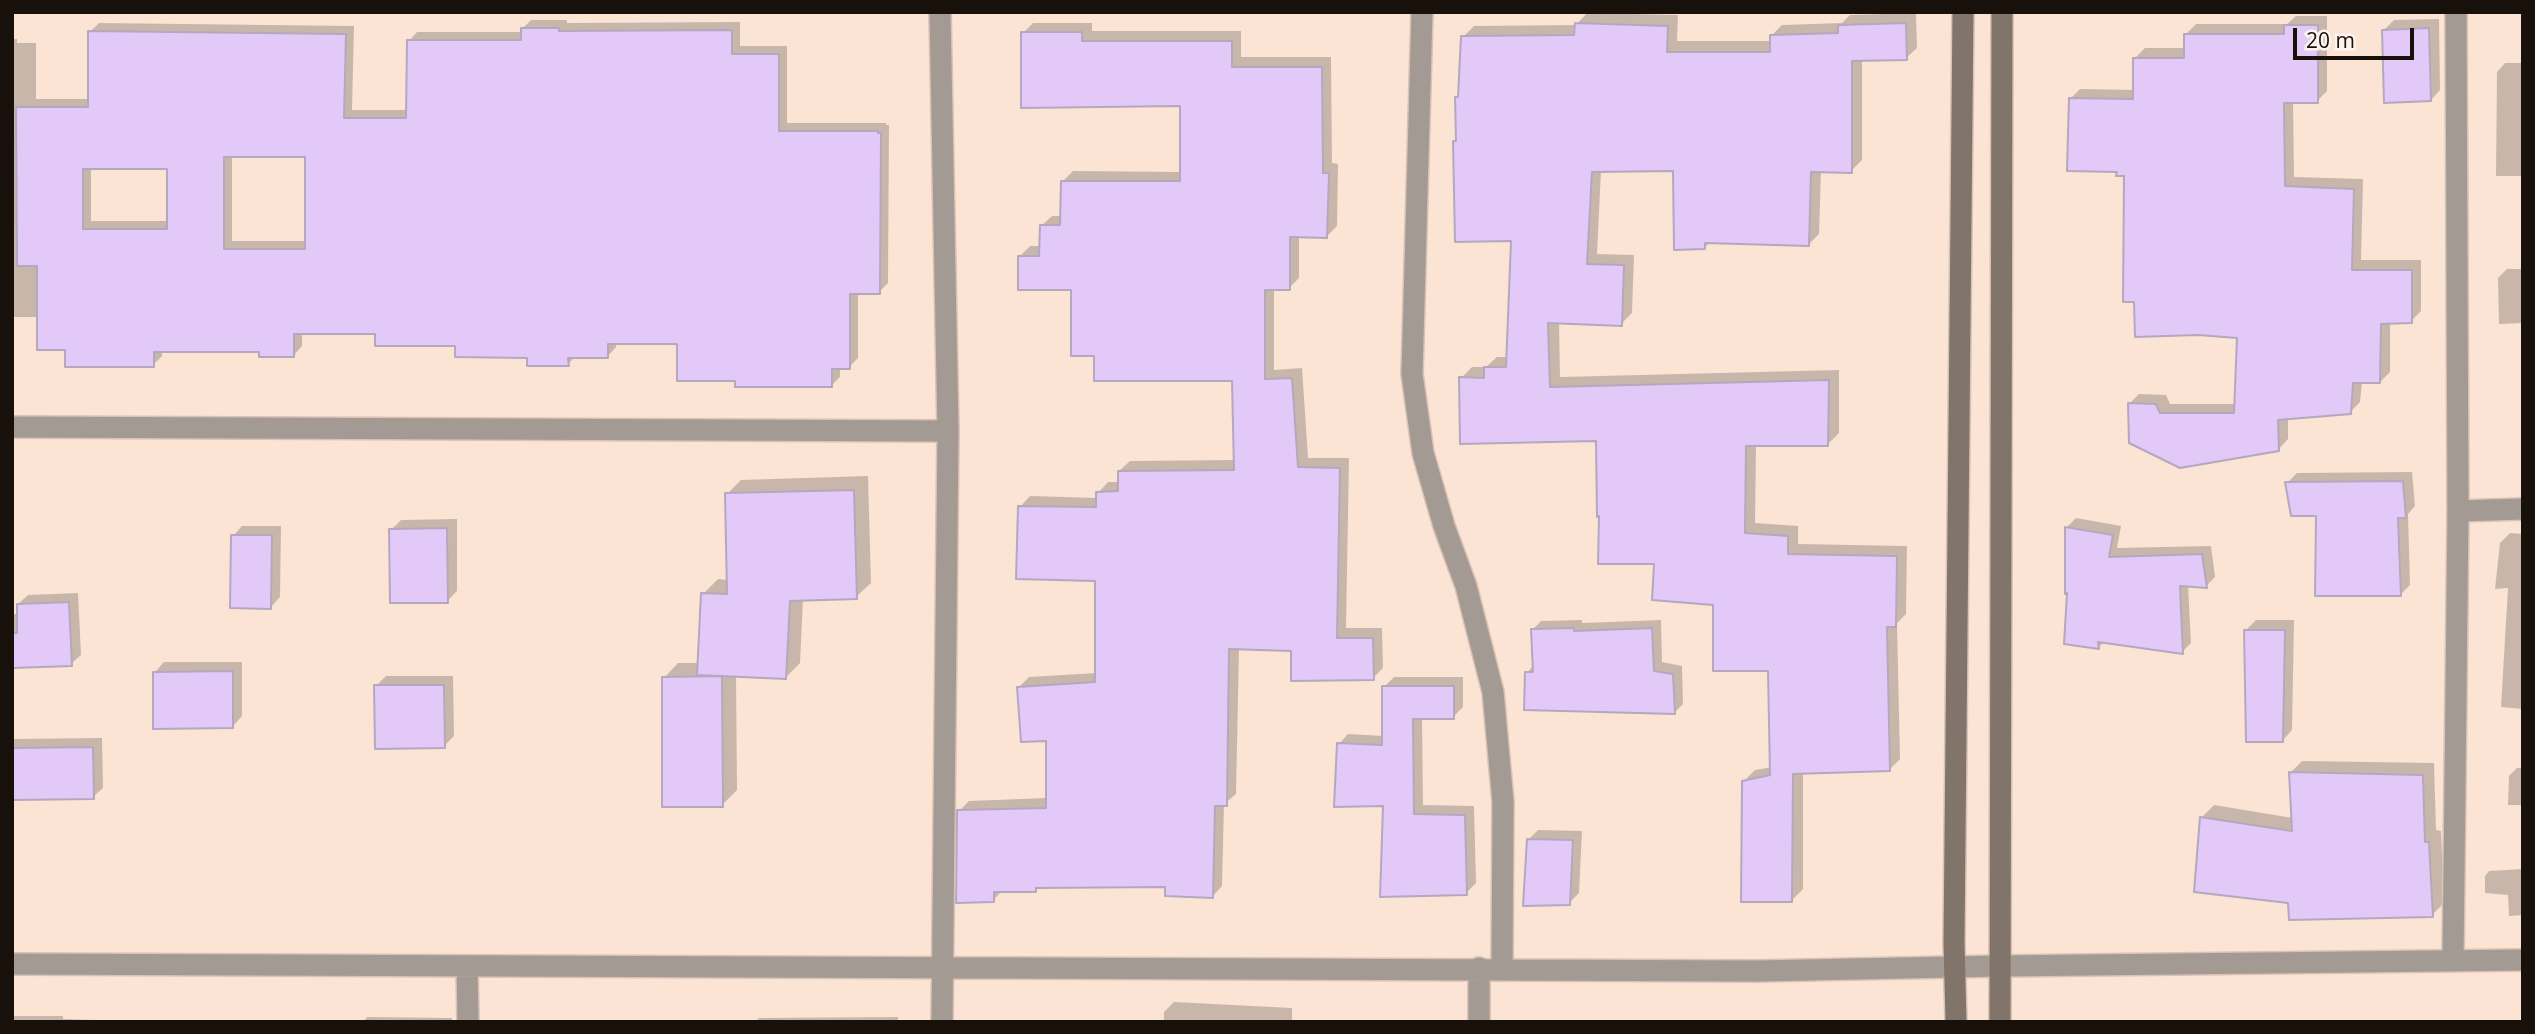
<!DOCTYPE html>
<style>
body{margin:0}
#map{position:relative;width:2535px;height:1034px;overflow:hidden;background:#fce4d5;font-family:"Open Sans",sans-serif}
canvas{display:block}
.frame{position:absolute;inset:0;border:14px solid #18100b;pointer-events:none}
.scale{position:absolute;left:2293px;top:28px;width:121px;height:32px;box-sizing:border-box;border:4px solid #18100b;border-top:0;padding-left:9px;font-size:21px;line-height:24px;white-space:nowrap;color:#18100b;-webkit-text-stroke:5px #fef4ee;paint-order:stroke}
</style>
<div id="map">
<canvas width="2535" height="1034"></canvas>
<div class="frame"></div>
<div class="scale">20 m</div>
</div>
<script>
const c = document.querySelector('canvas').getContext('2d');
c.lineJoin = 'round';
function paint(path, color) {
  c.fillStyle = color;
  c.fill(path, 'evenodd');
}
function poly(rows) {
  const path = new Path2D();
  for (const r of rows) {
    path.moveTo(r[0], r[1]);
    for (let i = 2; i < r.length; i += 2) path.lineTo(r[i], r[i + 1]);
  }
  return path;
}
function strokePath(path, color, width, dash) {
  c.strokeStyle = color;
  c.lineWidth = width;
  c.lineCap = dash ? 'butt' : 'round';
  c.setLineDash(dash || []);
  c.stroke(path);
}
paint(poly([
 [1587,13,1678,15,1677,41,1771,41,1771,36,1782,25,1842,23,1850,15,1916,13,1917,48,1906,58,1862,59,1862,160,1851,171,1821,171,1819,234,1808,245,1710,242,1705,247,1674,169,1601,171,1597,254,1634,255,1632,313,1621,324,1559,322,1560,377,1839,370,1839,433,1828,444,1756,444,1755,523,1798,526,1798,544,1907,546,1906,614,1897,623,1900,759,1889,770,1803,772,1803,889,1792,900,1744,781,1755,770,1772,767,1770,669,1715,603,1656,563,1601,515,1598,439,1461,378,1472,367,1486,367,1497,357,1508,357,1513,239,1458,139,1457,98,1460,95,1463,37,1474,26,1576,25],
 [2296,16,2327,16,2327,91,2317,101,2293,101,2294,177,2363,179,2361,260,2421,260,2421,311,2411,321,2390,322,2390,372,2380,382,2362,382,2360,402,2350,412,2288,418,2288,439,2278,450,2129,404,2139,394,2166,395,2170,404,2237,404,2239,337,2126,174,2118,170,2070,99,2080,89,2135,90,2135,58,2145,48,2186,48,2186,34,2196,24,2287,24],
 [2439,19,2440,90,2431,100,2384,30,2394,20],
 [531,20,567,20,567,23,740,22,740,46,787,46,787,123,886,123,886,125,889,125,888,283,879,292,858,292,858,358,849,367,840,367,840,377,831,386,737,379,679,342,616,342,616,347,608,356,576,356,568,364,377,332,302,332,302,346,294,355,261,350,162,350,162,356,153,365,67,348,39,317,12,317,12,39,17,39,17,43,36,43,36,99,90,99,90,32,99,23,354,26,352,110,408,110,409,41,417,32,522,32,522,29],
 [232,155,306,155,306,241,232,241],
 [91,167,168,167,168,221,91,221],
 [1033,23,1092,23,1092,31,1241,31,1241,57,1331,57,1332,163,1338,164,1337,226,1326,237,1299,236,1299,278,1289,288,1274,288,1274,370,1302,368,1308,458,1349,458,1346,628,1382,628,1383,668,1373,678,1293,649,1239,648,1236,794,1224,804,1222,886,1212,897,1167,885,1039,886,1035,890,1003,890,993,900,959,811,969,801,1047,798,1047,739,1019,687,1029,677,1097,673,1097,579,1020,507,1030,496,1098,498,1098,493,1108,482,1119,482,1119,471,1130,461,1235,460,1233,379,1096,354,1072,289,1020,256,1030,246,1041,246,1041,226,1052,216,1062,216,1063,181,1073,171,1182,172,1182,104,1023,33],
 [2505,63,2523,63,2523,176,2496,176,2497,72],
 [2507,269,2523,269,2523,323,2499,324,2498,278],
 [2412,472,2415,506,2408,514,2410,585,2400,595,2287,483,2297,473],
 [868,476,871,583,856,597,803,599,800,663,786,677,736,675,737,790,722,805,664,678,678,663,700,663,703,594,718,579,729,580,727,494,741,480],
 [2076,518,2121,526,2117,548,2211,546,2215,577,2206,586,2188,585,2191,643,2182,652,2105,641,2099,647,2066,642,2069,591,2067,592,2067,527],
 [457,519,457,591,447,601,391,530,401,520],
 [242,526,281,526,280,597,271,607,233,536],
 [2510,533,2523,534,2523,709,2501,707,2508,588,2495,589,2500,543],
 [78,593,81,655,71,664,12,667,12,614,19,614,18,604,28,595],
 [1582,620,1582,623,1661,620,1662,662,1682,666,1683,704,1675,712,1527,673,1534,665,1532,630,1541,621],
 [2256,620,2294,620,2292,730,2283,740,2246,630],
 [164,662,242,662,242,716,233,726,155,672],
 [386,676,453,676,454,736,444,746,376,686],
 [1394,677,1463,677,1463,707,1453,717,1422,717,1423,805,1474,806,1476,883,1466,893,1385,804,1339,744,1348,734,1384,736,1384,687],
 [102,738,103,788,93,797,12,798,12,739],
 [2302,761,2434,763,2436,830,2441,831,2444,903,2432,915,2290,901,2202,817,2214,805,2293,818,2290,773],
 [2517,768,2523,768,2523,805,2508,805,2509,776],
 [1538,830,1582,831,1579,893,1569,903,1528,840],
 [2523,869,2523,915,2509,916,2508,895,2485,893,2485,876,2489,871],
 [1174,1002,1292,1008,1292,1022,1164,1022,1164,1012],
 [12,1016,63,1016,63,1019,162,1022,12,1022],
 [367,1017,452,1018,452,1022,363,1022],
 [898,1017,898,1022,755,1022,759,1018],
 [1102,1020,1102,1022,1039,1022]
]), '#0003');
const building = poly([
 [1575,23,1668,26,1667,52,1770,52,1770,35,1838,33,1838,25,1906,23,1907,60,1852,61,1852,173,1811,172,1809,246,1705,243,1705,249,1674,250,1673,171,1592,172,1587,264,1624,265,1622,326,1548,323,1550,387,1829,380,1828,446,1746,446,1745,533,1788,536,1788,554,1897,556,1896,627,1887,627,1890,771,1793,774,1792,902,1741,902,1742,781,1770,775,1768,671,1713,671,1713,605,1652,600,1654,564,1598,564,1599,516,1597,517,1596,441,1460,444,1459,377,1484,378,1484,367,1506,367,1511,241,1455,242,1453,141,1456,141,1455,97,1458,97,1461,36,1574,35,1575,23],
 [2284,25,2318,25,2318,103,2284,103,2285,186,2354,189,2352,270,2412,270,2412,323,2381,324,2380,383,2353,383,2351,414,2278,420,2279,451,2180,468,2129,443,2128,403,2156,404,2160,413,2234,413,2237,338,2198,335,2135,337,2134,302,2123,302,2124,176,2116,176,2117,172,2067,171,2069,98,2133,99,2133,58,2184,58,2184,34,2284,34,2284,25],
 [521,28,559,28,559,31,732,30,732,54,779,54,779,131,878,131,878,133,881,133,880,294,850,294,850,369,832,369,832,387,735,387,735,381,677,381,677,344,608,344,608,358,568,358,569,366,527,366,527,358,455,357,455,346,375,346,375,334,294,334,294,357,259,357,259,352,154,352,154,367,65,367,65,350,37,350,37,266,17,266,16,107,88,107,88,31,346,34,344,118,406,118,407,40,521,40,521,28],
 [224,157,305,157,305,249,224,249,224,157],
 [83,169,167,169,167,229,83,229,83,169],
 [2429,28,2431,101,2384,103,2382,30,2429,28],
 [1021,32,1082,32,1082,41,1232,41,1232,67,1322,67,1323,173,1329,173,1327,238,1290,237,1290,290,1265,290,1265,379,1292,378,1298,467,1340,468,1337,638,1373,638,1374,680,1291,681,1291,651,1229,649,1227,806,1215,806,1213,898,1165,896,1165,887,1036,888,1036,892,994,892,994,902,956,903,957,810,1046,808,1046,741,1021,742,1017,687,1095,682,1095,581,1016,579,1018,506,1096,507,1096,492,1118,491,1118,471,1234,470,1232,381,1094,381,1094,356,1071,356,1071,290,1018,290,1018,256,1039,256,1040,225,1060,225,1061,181,1180,181,1180,106,1021,108,1021,32],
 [2403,481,2406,518,2398,518,2401,596,2315,596,2316,516,2291,516,2285,482,2403,481],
 [854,490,857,599,790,601,786,679,697,675,701,593,727,594,725,493,854,490],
 [2065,527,2113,535,2109,557,2202,554,2207,588,2180,586,2183,654,2098,642,2099,649,2064,644,2067,593,2065,594,2065,527],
 [447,528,448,603,390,603,389,529,447,528],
 [231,535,272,535,271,609,230,608,231,535],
 [69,602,72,666,12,668,12,633,17,633,17,604,69,602],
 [1574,628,1574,631,1652,628,1654,671,1673,674,1675,714,1524,710,1525,672,1533,672,1531,629,1574,628],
 [2244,630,2285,630,2283,742,2246,742,2244,630],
 [233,671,233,728,153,729,153,672,233,671],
 [722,676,723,807,662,807,662,677,722,676],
 [374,685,444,685,445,748,375,749,374,685],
 [1382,686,1454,686,1454,719,1413,719,1414,814,1465,815,1467,895,1380,897,1383,806,1334,807,1337,743,1382,745,1382,686],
 [93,747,94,799,12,800,12,748,93,747],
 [2289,772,2423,775,2425,842,2429,842,2433,917,2289,920,2288,903,2194,892,2200,817,2292,831,2289,772],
 [1527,839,1573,840,1570,905,1523,906,1527,839]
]);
paint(building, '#e2c9f8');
strokePath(building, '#b3a8bd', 2);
const street = poly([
 [940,12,948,431,942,1022],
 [1422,12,1412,374,1423,453,1444,526,1466,586,1493,692,1503,802,1502,969],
 [12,427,948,431],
 [2458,511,2523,509],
 [2453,961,2458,511,2456,12],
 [12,964,1758,971,2000,966,2523,960],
 [467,966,468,1022],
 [1479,1022,1479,968]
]);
const secondary = poly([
 [1956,1022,1954,942,1963,12],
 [2000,1022,2002,12]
]);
strokePath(street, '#d8c2b5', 24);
strokePath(secondary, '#d8c2b5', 24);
strokePath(street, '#a39a93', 21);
strokePath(secondary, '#81746a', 21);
</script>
